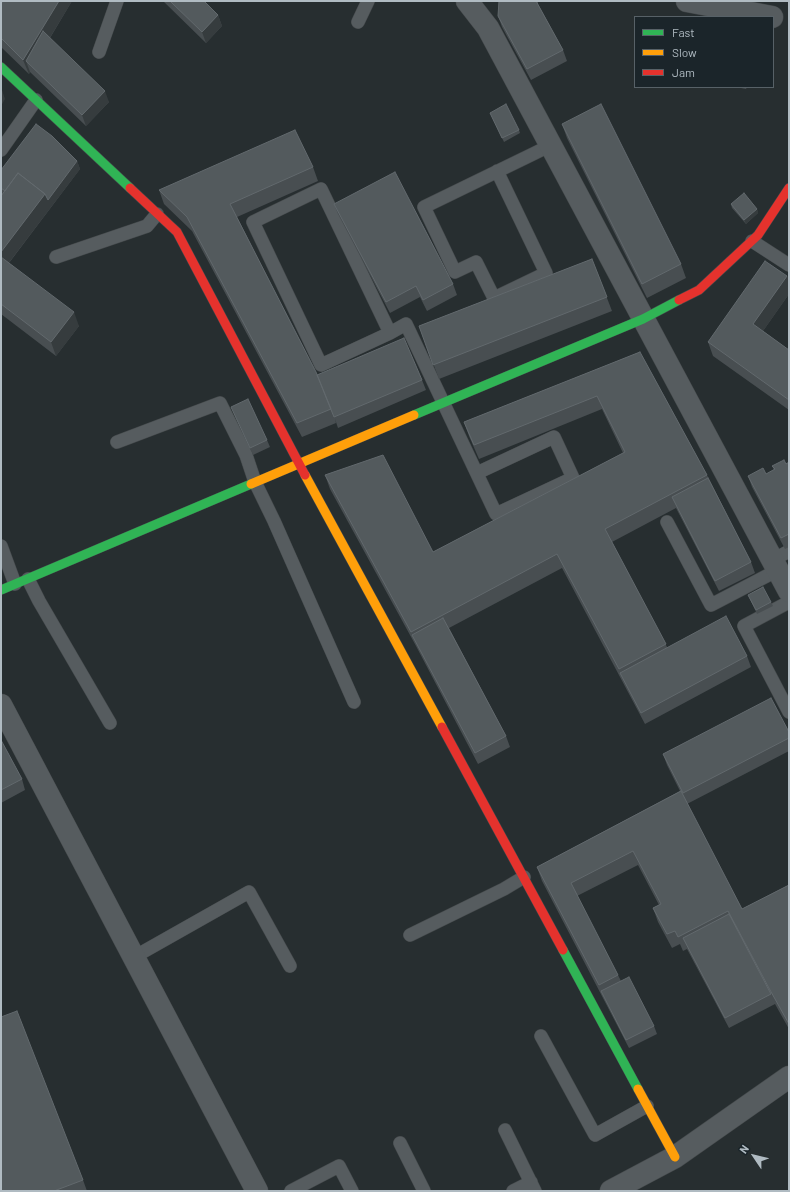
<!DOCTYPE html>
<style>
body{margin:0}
#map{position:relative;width:790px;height:1192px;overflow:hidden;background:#272e30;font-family:Barlow,sans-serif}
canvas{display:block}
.frame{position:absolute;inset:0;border:2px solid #b0bbc2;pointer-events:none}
.legend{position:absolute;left:634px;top:16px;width:140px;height:72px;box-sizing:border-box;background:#1b252a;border:1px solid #576167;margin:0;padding:5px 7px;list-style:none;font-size:12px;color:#b0bbc2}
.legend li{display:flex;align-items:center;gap:8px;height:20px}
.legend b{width:20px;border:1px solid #576167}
.north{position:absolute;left:734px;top:1136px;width:40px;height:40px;-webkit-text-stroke:3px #1b252a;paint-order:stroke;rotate:305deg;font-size:11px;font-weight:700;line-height:16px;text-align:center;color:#b0bbc2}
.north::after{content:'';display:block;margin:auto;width:14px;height:18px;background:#b0bbc2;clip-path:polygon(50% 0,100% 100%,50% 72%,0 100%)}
</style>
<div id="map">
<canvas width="790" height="1192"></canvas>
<div class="frame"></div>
<ul class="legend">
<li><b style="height:5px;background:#30b455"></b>Fast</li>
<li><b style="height:5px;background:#ff9f0a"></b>Slow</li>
<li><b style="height:5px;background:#e5322d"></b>Jam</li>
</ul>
<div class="north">N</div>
</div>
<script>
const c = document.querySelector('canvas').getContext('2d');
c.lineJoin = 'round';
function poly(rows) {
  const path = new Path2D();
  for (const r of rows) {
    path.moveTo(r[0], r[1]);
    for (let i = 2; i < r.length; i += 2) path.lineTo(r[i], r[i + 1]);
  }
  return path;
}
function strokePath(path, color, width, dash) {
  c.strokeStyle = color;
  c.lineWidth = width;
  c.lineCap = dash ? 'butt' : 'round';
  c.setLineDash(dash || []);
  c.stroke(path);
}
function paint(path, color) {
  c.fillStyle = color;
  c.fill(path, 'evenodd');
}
const lane = poly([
 [358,22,368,1],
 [99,52,117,1],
 [1,150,36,100],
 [497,171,546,273,494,298,476,262,455,272,424,207,535,153,551,145],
 [752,241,789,265],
 [56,257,147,226,157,214],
 [390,333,321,189,253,222,321,365,390,333,406,324,496,514,573,478,554,437,477,473],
 [117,442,220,403,246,455,255,482,274,521,354,702],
 [667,522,711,605,778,570],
 [1,546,15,584],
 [773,560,789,551],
 [28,579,39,601,110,723],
 [789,602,744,626,789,712],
 [410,935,504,889,524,877],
 [134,957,249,892,290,966],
 [541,1036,595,1135,647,1106],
 [505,1130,535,1191],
 [400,1143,424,1191],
 [291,1191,339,1166,352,1191],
 [513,1191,531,1182]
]);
const street = poly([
 [467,1,488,28,789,591],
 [687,1,772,17],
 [1,705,257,1191],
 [611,1191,675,1157,789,1077]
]);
const fast = poly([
 [1,67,130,188],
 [414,415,643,319,679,300],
 [1,590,251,484],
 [563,950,638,1089]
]);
const slow = poly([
 [305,475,442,727],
 [251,484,414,415],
 [638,1089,675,1157]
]);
const jam = poly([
 [130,188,177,232,305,475],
 [679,300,699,290,758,235,789,188],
 [442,727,563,950]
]);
strokePath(lane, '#44494b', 14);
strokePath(street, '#44494b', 23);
strokePath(fast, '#44494b', 10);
strokePath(slow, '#44494b', 10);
strokePath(jam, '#44494b', 10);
strokePath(lane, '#565c5f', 13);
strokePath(street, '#565c5f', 22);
strokePath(fast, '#30b455', 9);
strokePath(slow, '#ff9f0a', 9);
strokePath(jam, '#e5322d', 9);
paint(poly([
 [3,1,72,1,50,38,109,102,86,126,30,72,29,74,1,47,1,4],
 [163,1,204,1,218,15,222,26,206,43],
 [499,1,538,1,538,4,563,50,567,61,531,80,502,27,498,16],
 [736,87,747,87,746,89],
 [490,113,519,130,520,133,504,142],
 [562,124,681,264,686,278,647,298,567,138],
 [77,161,80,169,9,263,79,326,56,356,1,314,1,196,2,194,1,193,1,170],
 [313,167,318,181,237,217,317,375,422,380,426,390,338,428,335,419,336,423,302,437,192,231,164,204,159,190],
 [334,204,453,284,457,295,427,311,420,297,390,313,338,214],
 [731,204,757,209,758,213,746,224,732,208],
 [592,259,612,311,439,379,419,326],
 [787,276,789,282,789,294,763,331,789,350,789,410,713,356,708,342],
 [640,352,707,475,751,562,755,573,719,591,676,508,612,542,667,647,747,656,751,667,645,724,562,568,449,628,506,736,510,747,478,764,416,646,330,489,325,475,433,552,623,453,602,409,479,459,469,436,464,422],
 [231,407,267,440,270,447,253,455,234,414],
 [789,462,789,547,785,549,752,487,748,476,766,474,774,470,772,466,786,464],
 [748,595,771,602,773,606,757,614],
 [789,732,789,751,687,804,742,909,789,885,789,1029,775,1004,729,1028,687,949,683,951,680,944,672,948,658,922,653,908,659,905,638,865,577,896,618,975,621,981,654,1026,657,1034,629,1048,542,881,537,867,680,791,667,765,663,754],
 [1,740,22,779,25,790,1,803],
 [83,1180,87,1191,1,1191]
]), '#484e51');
paint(poly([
 [59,1,72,1,32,67,26,61,30,72,29,74,23,60],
 [218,15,222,26,206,43,202,32],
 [1,87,5,99,1,106],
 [105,91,109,102,86,126,82,115],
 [77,161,80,169,4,269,1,262,1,252,45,194],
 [757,209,758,213,746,224,744,220],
 [787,276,789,282,789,294,758,338,753,324],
 [74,312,79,326,56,356,51,342]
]), '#363c3e');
const building = poly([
 [3,1,59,1,23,60,1,38,1,4,3,1],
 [170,1,204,1,218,15,202,32,170,1],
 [499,1,536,1,563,50,527,69,498,16,499,1],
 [43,31,105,91,82,115,26,61,43,31],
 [506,104,519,130,502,138,490,113,506,104],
 [601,104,681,264,642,284,562,124,601,104],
 [36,124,52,136,77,161,48,200,45,194,18,173,5,191,1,188,1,170,36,124],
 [295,130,313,167,230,204,316,372,331,409,297,423,187,217,159,190,295,130],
 [395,172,453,284,423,300,416,286,386,302,334,204,395,172],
 [18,173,45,194,1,252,1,196,18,173],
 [744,193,757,209,744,220,731,204,744,193],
 [1,257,74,312,51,342,1,304,1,257],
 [592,259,607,297,433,365,419,326,592,259],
 [765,261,787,276,753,324,789,350,789,400,708,342,765,261],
 [404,338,422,380,334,417,317,375,404,338],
 [640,352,707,475,605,529,666,644,619,669,557,554,411,632,325,475,383,455,433,552,625,452,597,396,474,445,464,422,640,352],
 [248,399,267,440,250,448,231,407,248,399],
 [784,460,786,464,789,462,789,534,781,538,748,476,763,468,766,474,775,469,772,466,784,460],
 [708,478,751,562,715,581,672,497,708,478],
 [763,587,771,602,756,610,748,595,763,587],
 [726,616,747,656,641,713,620,673,726,616],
 [443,618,506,736,475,753,412,635,443,618],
 [771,698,789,732,789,738,683,793,663,754,771,698],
 [1,740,22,779,1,790,1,740],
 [681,791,742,909,789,885,789,1024,770,990,728,911,678,937,675,931,667,934,653,908,661,904,633,851,571,883,618,975,599,985,537,867,681,791],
 [729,914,771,994,725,1018,683,938,729,914],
 [629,977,654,1026,626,1040,601,991,629,977],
 [17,1011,83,1180,54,1191,1,1191,1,1017,17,1011]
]);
paint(building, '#535a5d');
strokePath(building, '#62696d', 1);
</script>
